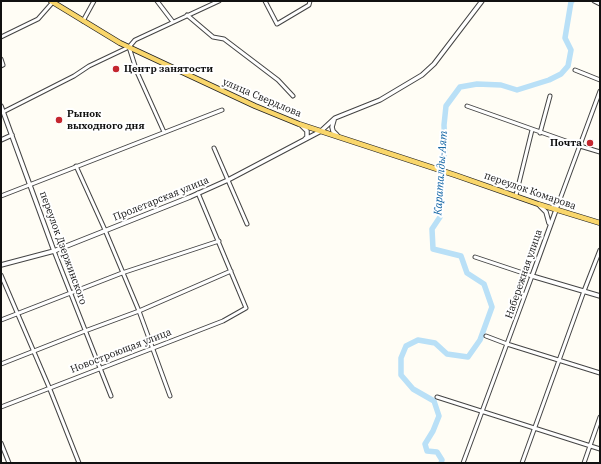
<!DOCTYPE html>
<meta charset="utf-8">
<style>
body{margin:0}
#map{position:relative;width:601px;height:464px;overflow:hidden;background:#fffdf5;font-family:"IBM Plex Serif",serif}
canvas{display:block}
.frame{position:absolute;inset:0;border:2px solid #111;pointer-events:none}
</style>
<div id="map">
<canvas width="601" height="464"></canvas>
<div class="frame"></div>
</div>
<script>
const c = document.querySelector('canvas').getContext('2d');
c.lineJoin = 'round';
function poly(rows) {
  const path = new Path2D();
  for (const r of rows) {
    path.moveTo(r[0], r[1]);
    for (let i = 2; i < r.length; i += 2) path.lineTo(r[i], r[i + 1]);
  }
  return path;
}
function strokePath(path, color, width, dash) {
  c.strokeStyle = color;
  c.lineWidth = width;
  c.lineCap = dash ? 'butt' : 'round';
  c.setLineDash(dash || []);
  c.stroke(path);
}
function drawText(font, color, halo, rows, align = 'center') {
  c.font = font + ' "IBM Plex Serif",serif';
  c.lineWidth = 4;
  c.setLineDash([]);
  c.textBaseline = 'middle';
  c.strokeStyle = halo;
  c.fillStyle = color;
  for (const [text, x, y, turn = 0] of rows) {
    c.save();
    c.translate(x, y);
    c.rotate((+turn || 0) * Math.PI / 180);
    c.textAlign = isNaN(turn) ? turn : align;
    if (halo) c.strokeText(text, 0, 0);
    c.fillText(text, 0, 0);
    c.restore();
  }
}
strokePath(poly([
 [441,463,442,460,437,452,427,451,425,444,433,431,439,416,434,401,413,389,401,375,401,358,406,346,418,340,435,343,447,354,468,357,480,340,492,307,484,284,467,273,461,256,433,249,432,229,440,217,439,195,445,147,444,125,446,106,460,87,477,84,501,85,517,90,549,80,561,74,568,66,571,50,565,38,571,2,572,1]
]), '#b9e0f7', 5.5);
const minor = poly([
 [157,1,173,22],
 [265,1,277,24,309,5,310,1],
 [594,1,600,4],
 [187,15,213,37,224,39,278,80,293,96],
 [83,21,94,1],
 [1,37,38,19,53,2],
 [129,47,137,72,164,132],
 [1,59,3,65,1,66],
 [575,70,600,80],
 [467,106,580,146,600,152],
 [3,112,74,76,89,66,129,47,135,40,219,1],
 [540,133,550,96],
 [214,148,247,224],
 [76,166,105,230,139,311,170,396],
 [516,195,532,130],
 [1,196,222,110],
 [556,210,600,91],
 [54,251,111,396],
 [1,275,49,387,79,463],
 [1,320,122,273,219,241],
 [486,336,507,344,600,373],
 [1,364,85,331,139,311,231,271],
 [437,397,600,449],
 [1,407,223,321,246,308,198,193],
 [1,443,9,463],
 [463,463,532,276,475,257],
 [522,463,584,291,600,250],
 [584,463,600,417]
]);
const tertiary = poly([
 [1,106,54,251],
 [334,120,332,127,333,131,337,135],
 [302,126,307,131,307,137,305,139],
 [1,140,12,135],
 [540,206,546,212,549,223],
 [556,210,532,276,600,296],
 [1,265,54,251,190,197,228,180,321,131,335,118,380,100,422,75,434,64,482,1]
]);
const primary = poly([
 [51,1,120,43,255,106,299,124,455,175,538,204,600,223]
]);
strokePath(minor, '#444', 5);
strokePath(tertiary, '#444', 5.5);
strokePath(primary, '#222', 6);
strokePath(minor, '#fff', 3);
strokePath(tertiary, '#fff', 3.5);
strokePath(primary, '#f9d66b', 4.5);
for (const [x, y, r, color] of [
 [116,69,4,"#c4262e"],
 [59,120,4,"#c4262e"],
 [590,143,4,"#c4262e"]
]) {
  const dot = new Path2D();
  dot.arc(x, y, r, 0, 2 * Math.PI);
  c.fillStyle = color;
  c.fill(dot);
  strokePath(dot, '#fff', 1.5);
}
drawText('bold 10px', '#111', '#fff', [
 ["Центр занятости",124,69],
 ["Рынок",67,114],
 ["выходного дня",67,126],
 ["Почта",582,143,"right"]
], 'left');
drawText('10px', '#111', '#fff', [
 ["улица Свердлова",262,98,23],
 ["переулок Комарова",530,191,19],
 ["Пролетарская улица",161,199,-22],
 ["переулок Дзержинского",63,248,70],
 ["Набережная улица",524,274,-71],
 ["Новостроющая улица",121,351,-21]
]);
drawText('italic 11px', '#1768a6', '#fff', [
 ["Караталды-Аят",441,173,-86]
]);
</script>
